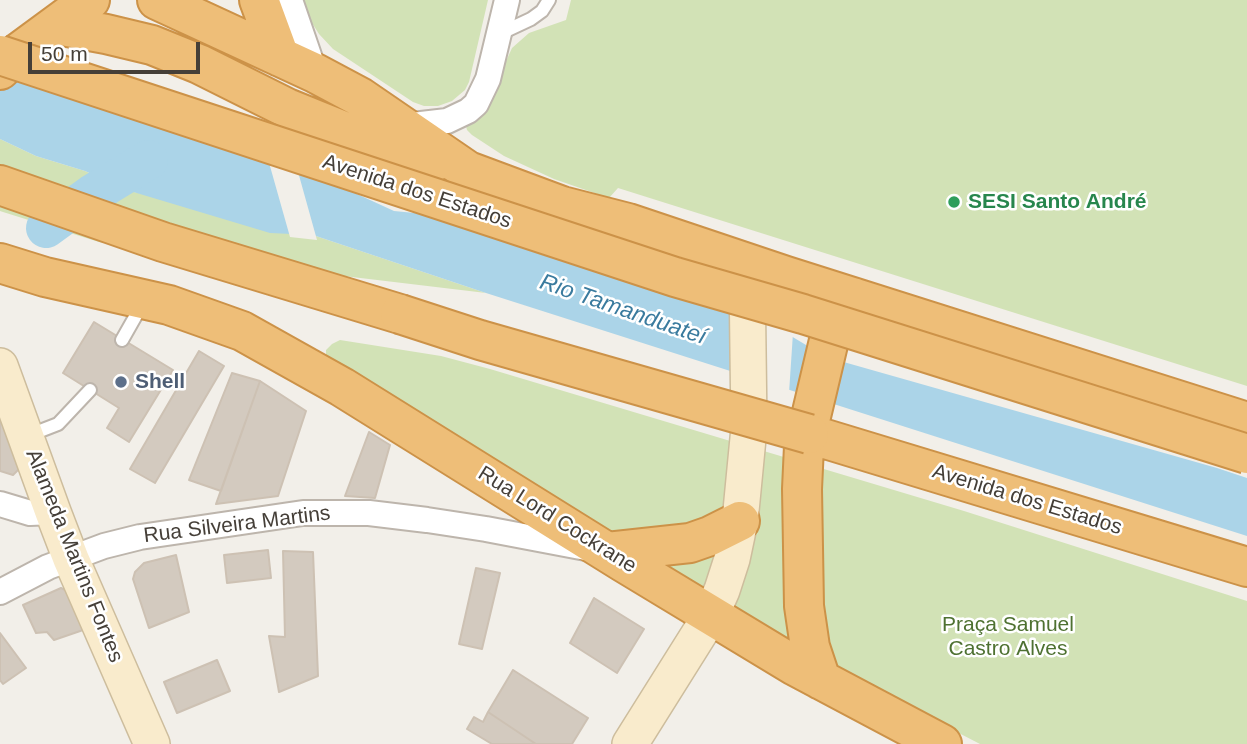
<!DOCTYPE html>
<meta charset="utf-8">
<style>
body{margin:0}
#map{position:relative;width:1247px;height:744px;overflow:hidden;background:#f2efe9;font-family:Helvetica,sans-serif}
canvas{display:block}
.scale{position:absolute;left:28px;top:42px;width:172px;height:32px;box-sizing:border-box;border:4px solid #453f38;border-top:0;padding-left:9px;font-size:21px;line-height:24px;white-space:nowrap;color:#453f38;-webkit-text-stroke:5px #fff;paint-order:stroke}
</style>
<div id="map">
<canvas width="1247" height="744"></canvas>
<div class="scale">50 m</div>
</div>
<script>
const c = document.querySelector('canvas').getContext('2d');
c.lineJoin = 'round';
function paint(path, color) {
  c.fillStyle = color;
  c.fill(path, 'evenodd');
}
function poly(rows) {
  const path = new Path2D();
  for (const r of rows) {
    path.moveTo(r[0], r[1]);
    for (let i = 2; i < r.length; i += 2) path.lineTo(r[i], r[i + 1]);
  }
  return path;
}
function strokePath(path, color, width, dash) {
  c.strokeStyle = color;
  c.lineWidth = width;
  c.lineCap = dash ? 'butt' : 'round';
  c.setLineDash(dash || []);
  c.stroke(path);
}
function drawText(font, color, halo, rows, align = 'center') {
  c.font = font + ' Helvetica,sans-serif';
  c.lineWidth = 5;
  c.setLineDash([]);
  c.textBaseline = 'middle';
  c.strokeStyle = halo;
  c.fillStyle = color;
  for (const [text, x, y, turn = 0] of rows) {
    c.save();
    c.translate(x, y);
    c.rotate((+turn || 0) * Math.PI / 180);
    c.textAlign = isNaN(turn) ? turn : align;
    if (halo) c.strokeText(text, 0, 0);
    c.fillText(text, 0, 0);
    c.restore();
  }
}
paint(poly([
 [302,0,488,0,469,82,465,90,452,101,438,106,424,106,413,102,333,49,319,34,312,23],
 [571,0,1247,0,1247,386,618,188,609,198,554,179,504,156,472,135,467,130,466,126,488,101,512,48,529,33,566,20],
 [0,139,36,156,85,171,130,191,313,235,486,293,168,255,99,242,3,212,0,211],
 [340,340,441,356,490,369,964,511,1247,601,1247,744,980,744,812,657,326,357,326,350,332,344]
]), '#d2e2b6');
paint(poly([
 [0,74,346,189,394,211,477,219,771,324,826,357,1217,468,1247,478,1247,536,486,293,313,235,270,233,130,191,85,171,36,156,0,139]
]), '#abd4e8');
paint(poly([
 [266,152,295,161,317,240,290,237],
 [738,310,773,321,793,333,789,393,744,379]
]), '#f2efe9');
strokePath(poly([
 [46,228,94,193,148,160]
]), '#abd4e8', 40);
const building = poly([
 [94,322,173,370,129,442,107,428,119,408,63,373,94,322],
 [199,351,224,366,155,483,130,469,199,351],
 [232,373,260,381,221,491,189,480,232,373],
 [260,381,306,411,278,496,216,504,260,381],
 [0,400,21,467,13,475,0,471,0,400],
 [369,432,390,445,375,498,345,496,369,432],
 [268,550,271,578,227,583,224,555,268,550],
 [283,551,313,552,318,676,279,692,269,636,285,637,283,551],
 [176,555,189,612,149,628,133,579,135,572,144,563,176,555],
 [476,568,500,573,482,649,459,644,476,568],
 [61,588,76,595,86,629,54,640,47,632,36,633,23,605,61,588],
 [594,598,644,629,617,673,570,643,594,598],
 [0,633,26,668,3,684,0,680,0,633],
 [217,660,230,691,177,713,164,682,217,660],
 [513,670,588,718,572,744,536,744,488,712,513,670],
 [488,712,536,744,492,744,467,729,474,717,483,722,488,712]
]);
paint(building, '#d3cabf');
strokePath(building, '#cdc1b3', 2);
const lane = poly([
 [499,34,531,19,542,11,549,0],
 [122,340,143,303],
 [27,436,58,424,90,390]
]);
const street = poly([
 [290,0,315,73],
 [404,126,447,121,468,111,476,104,488,79,507,0],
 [0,504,30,513,53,512],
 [0,592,48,567,104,546,140,537,303,513,369,513,427,520,486,529,586,548]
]);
const secondary = poly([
 [0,366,53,512,71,559,152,744],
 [630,744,711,615,722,590,732,559,740,521,749,428,747,272]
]);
const highway = poly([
 [157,0,315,73,360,97,468,171,562,206,628,223,786,276,1247,422],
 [259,0,280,57],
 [57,25,106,34,152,45,199,64,287,108,371,142,436,161],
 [0,70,14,56,90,0],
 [0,185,163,242,400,314],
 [0,263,45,277,169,305,242,331,342,387,623,562,795,666,942,744],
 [809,434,1247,567],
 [607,552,690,543,710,536,740,521],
 [821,680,810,647,804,606,802,489,804,446,830,336,840,316,853,297]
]);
strokePath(lane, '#bdb5ac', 16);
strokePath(street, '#bdb5ac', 28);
strokePath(secondary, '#cdbd9d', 38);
strokePath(highway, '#cc9248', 42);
strokePath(lane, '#fff', 12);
strokePath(street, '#fff', 24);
strokePath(secondary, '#f9ebcc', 35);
strokePath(highway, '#eebe78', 38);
const highwayBridge = poly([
 [0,55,675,277,803,314,1247,454],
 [400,314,480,340,809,434]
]);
strokePath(highwayBridge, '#cc9248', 42, []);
strokePath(highwayBridge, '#eebe78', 38);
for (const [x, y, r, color] of [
 [954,202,7,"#2e9e5b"],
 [121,382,7,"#5c6f8a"]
]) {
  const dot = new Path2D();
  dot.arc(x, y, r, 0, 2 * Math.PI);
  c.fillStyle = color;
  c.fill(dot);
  strokePath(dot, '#fff', 2.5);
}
drawText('21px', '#453f38', '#fff', [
 ["Avenida dos Estados",417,192,18],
 ["Avenida dos Estados",1027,500,17],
 ["Rua Lord Cockrane",557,520,32],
 ["Rua Silveira Martins",237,525,-7],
 ["Alameda Martins Fontes",74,556,68]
]);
drawText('bold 21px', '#27864d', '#fff', [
 ["SESI Santo André",968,202]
], 'left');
drawText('bold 21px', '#4e5e75', '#fff', [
 ["Shell",135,382]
], 'left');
drawText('21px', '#4e7131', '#fff', [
 ["Praça Samuel",1008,625],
 ["Castro Alves",1008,649]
]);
drawText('italic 23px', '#3a7b9e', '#fff', [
 ["Rio Tamanduateí",623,310,19]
]);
</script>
